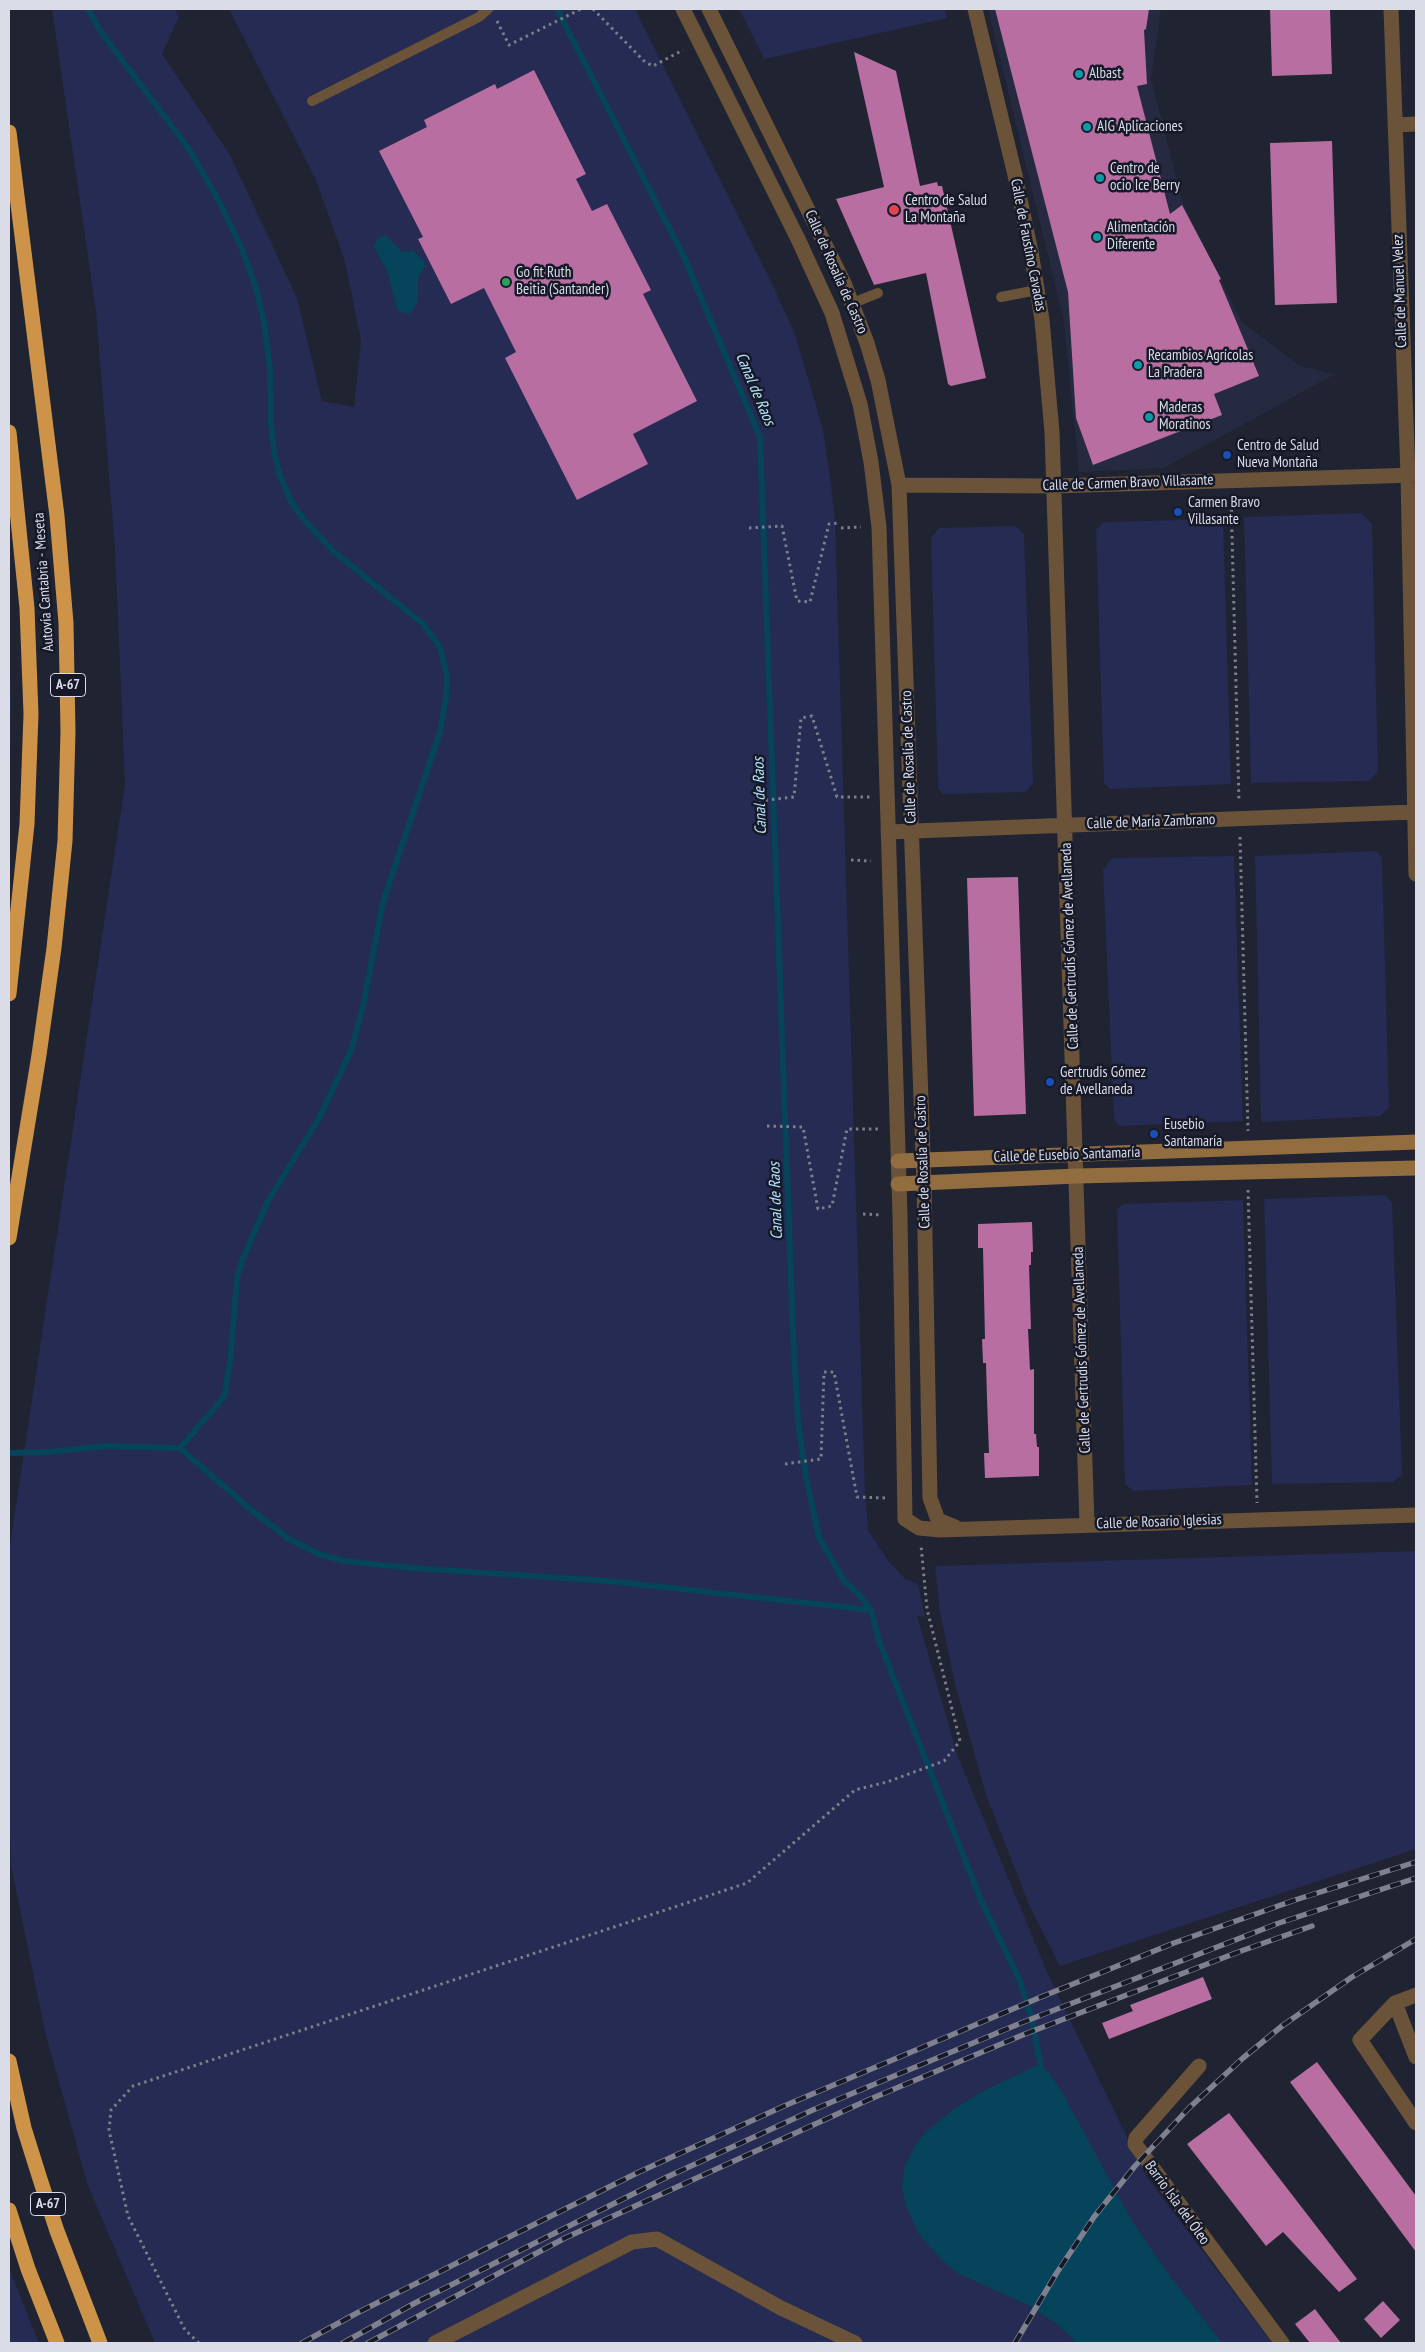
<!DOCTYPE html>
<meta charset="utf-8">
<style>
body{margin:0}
#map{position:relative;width:1425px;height:2352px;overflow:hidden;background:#1f2332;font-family:"PT Sans Narrow",sans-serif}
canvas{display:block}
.frame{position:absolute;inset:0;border:10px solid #dadce7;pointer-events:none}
</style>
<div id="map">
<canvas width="1425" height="2352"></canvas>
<div class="frame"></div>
</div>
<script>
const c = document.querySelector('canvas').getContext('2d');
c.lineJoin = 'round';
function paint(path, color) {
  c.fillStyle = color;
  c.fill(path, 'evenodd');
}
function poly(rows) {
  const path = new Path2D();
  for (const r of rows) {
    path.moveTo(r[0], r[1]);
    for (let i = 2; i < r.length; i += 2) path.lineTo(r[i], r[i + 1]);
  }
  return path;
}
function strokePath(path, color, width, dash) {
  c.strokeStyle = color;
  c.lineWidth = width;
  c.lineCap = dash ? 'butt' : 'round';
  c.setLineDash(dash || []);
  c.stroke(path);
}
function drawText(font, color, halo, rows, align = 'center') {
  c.font = font + ' "PT Sans Narrow",sans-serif';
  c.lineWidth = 5;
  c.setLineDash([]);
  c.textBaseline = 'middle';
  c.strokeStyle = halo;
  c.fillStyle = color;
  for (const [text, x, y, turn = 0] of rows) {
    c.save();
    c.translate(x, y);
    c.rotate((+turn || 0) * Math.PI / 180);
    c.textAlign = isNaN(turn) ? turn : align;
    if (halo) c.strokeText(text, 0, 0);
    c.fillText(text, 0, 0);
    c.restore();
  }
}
paint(poly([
 [988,9,1161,9,1151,79,1183,203,1242,322,1300,366,1335,374,1164,468,1079,472,1064,321]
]), '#262a40');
paint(poly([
 [52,9,175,9,179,17,162,54,230,155,297,298,322,401,354,407,361,341,345,261,316,180,229,9,635,9,771,282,795,334,823,430,831,485,835,521,865,1493,868,1530,889,1562,905,1579,918,1584,925,1617,917,1616,958,1757,1050,1979,1146,2176,1272,2343,155,2343,88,2186,45,2032,11,1865,9,1792,9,1552,125,784,115,549,96,312],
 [739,9,945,9,947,18,764,59],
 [1361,513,1372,524,1378,772,1369,781,1251,783,1244,517],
 [1223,519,1231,784,1110,789,1104,783,1096,530,1104,522],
 [1015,526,1024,534,1033,783,1026,792,943,794,938,788,931,538,939,528],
 [9,646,11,699,9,825],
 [1376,851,1382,858,1389,1108,1380,1116,1261,1122,1255,856],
 [1234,856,1243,1121,1120,1126,1114,1120,1103,870,1112,858],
 [1385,1195,1392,1202,1402,1475,1393,1482,1272,1484,1264,1199],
 [1243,1200,1252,1485,1133,1491,1125,1484,1117,1210,1123,1204],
 [1416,1551,1416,1849,1060,1966,1030,1907,986,1795,955,1684,940,1612,935,1566],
 [9,2268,39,2343,9,2343]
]), '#252b52');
paint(poly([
 [385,235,402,252,413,251,424,261,425,266,418,278,418,302,410,314,400,312,397,309,387,271,374,247,377,239],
 [1040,2064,1049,2073,1062,2092,1132,2221,1169,2275,1222,2343,1077,2343,1057,2324,1030,2306,959,2274,941,2259,919,2234,906,2206,902,2187,905,2166,916,2144,926,2132,954,2109,987,2089]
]), '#05445a');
strokePath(poly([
 [88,9,101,32,189,149,220,203,242,249,256,288,264,322,270,369,271,425,275,457,280,476,292,503,304,520,333,551,423,624,440,647,447,676,446,698,440,732,383,902,363,1006,351,1051,318,1120,268,1201,242,1261,237,1278,230,1363,224,1397,180,1448],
 [557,9,684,257,760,437,793,1335,798,1421,806,1477,819,1537,844,1581,858,1593,871,1610,879,1641,980,1898,1020,1981,1031,2016,1042,2071],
 [9,1453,48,1452,105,1446,180,1448,250,1509,289,1539,319,1554,344,1561,412,1568,608,1581,871,1610]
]), '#05445a', 6);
paint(poly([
 [995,9,1149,9,1146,29,1144,30,1147,84,1137,86,1170,214,1182,205,1221,279,1219,280,1259,376,1214,394,1222,415,1093,465,1076,418,1068,292],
 [1270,9,1330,9,1332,74,1272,76],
 [854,52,896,71,920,186,937,182,938,186,942,186,986,378,951,386,948,384,926,273,874,285,836,199,884,187],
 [534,70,586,174,576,179,592,211,607,204,651,290,643,294,697,401,633,434,648,464,577,500,505,358,516,352,484,288,451,304,418,239,423,237,379,151,427,127,424,120,495,84,497,89],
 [1332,141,1337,303,1275,305,1270,143],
 [1018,877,1026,1114,974,1116,967,878],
 [1032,1222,1033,1252,1031,1252,1031,1265,1029,1265,1031,1329,1028,1329,1030,1370,1034,1369,1034,1434,1036,1434,1037,1447,1039,1447,1039,1476,985,1478,984,1453,989,1453,987,1399,986,1363,983,1363,982,1339,985,1339,983,1248,978,1248,978,1224],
 [1203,1977,1212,1999,1109,2039,1102,2023,1133,2011,1130,2005],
 [1317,2062,1416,2196,1416,2252,1290,2082],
 [1229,2113,1357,2279,1339,2292,1283,2232,1266,2246,1187,2144],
 [1383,2301,1400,2320,1381,2338,1364,2319],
 [1315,2309,1324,2321,1341,2343,1310,2343,1295,2324]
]), '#b86ea0');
strokePath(poly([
 [593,9,645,62,653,66,683,50],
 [497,21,509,45,581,9],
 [1231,497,1239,801],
 [749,528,782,526,797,601,810,602,829,524,840,523],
 [841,528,861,527],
 [759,801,794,797,801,718,812,716,837,797,871,797],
 [1240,837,1248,1131],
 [851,860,871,861],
 [767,1126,803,1127,818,1209,832,1206,847,1129,881,1129],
 [1248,1190,1257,1503],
 [863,1214,882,1215],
 [785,1464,821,1459,824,1372,834,1372,857,1497,887,1498],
 [199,2343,185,2330,128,2216,109,2130,111,2110,133,2086,747,1883,855,1790,887,1782,944,1761,960,1741,927,1609,921,1545]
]), '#7c7f8c', 3, [2.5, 4]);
strokePath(poly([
 [312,101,479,17,488,9],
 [1001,297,1037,290],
 [853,303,878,293]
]), '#6a5338', 10);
strokePath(poly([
 [683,9,798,239,832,313,860,404,871,462,879,527,881,592,900,1216,905,1519,919,1528,940,1530,1416,1515],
 [709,9,844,283,867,343,878,380,899,485,924,1183,930,1498,938,1520,955,1527],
 [975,9,1015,175,1031,252,1042,320,1052,432,1087,1525],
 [1391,9,1408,475,1416,874],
 [1395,125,1416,124],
 [899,485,1054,486,1416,475],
 [888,832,1414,812],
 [1416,1995,1395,2003,1360,2040,1416,2123],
 [1395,2003,1416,2057],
 [1199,2066,1136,2138,1135,2144,1282,2343],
 [435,2343,632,2242,657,2239,781,2308,855,2343]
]), '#6a5338', 15);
strokePath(poly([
 [898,1161,1416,1142],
 [898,1184,1077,1176,1416,1168]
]), '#926d40', 15);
strokePath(poly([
 [9,132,57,516,66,623,68,732,65,841,54,948,39,1055,9,1238],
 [9,432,27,608,31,714,27,824,9,994],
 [9,2061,24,2128,40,2179,57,2231,100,2343],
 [9,2210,28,2269,57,2343]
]), '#cc9349', 15);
const rail = poly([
 [302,2343,357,2313,639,2172,784,2106,1041,1997,1174,1943,1295,1900,1416,1862],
 [343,2343,415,2303,667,2177,815,2109,1021,2023,1279,1923,1416,1878],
 [368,2343,565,2238,868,2100,1025,2034,1241,1951,1312,1926],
 [1015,2343,1056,2274,1094,2217,1135,2166,1189,2108,1243,2058,1282,2026,1352,1977,1416,1939]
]);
strokePath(rail, '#7f818e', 5.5);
strokePath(rail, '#161928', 4, [11]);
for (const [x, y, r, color] of [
 [1079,74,5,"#0f9aa8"],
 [1087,127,5,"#0f9aa8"],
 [1100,178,5,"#0f9aa8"],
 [894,210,6,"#e0444e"],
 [1097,237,5,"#0f9aa8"],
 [506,282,5,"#2e9e5b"],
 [1138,365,5,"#0f9aa8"],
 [1149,417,5,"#0f9aa8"],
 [1227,455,5,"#1a4fb4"],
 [1178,512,5,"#1a4fb4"],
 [1050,1082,5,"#1a4fb4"],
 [1154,1134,5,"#1a4fb4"]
]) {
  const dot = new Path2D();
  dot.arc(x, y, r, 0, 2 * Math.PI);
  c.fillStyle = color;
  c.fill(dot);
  strokePath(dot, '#161928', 2);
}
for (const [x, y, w] of [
 [68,685,35],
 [48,2204,35]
]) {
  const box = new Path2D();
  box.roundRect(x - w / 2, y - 11.5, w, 23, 4);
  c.fillStyle = '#161928';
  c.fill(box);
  strokePath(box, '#dadce7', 1);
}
drawText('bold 14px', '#dadce7', null, [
 ["A-67",68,685],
 ["A-67",48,2204]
]);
drawText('15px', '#dadce7', '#161928', [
 ["Albast",1089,74],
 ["AIG Aplicaciones",1097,127],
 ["Centro de",1110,169],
 ["ocio Ice Berry",1110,186],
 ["Centro de Salud",905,201],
 ["La Montaña",905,218],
 ["Alimentación",1107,228],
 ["Diferente",1107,245],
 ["Go fit Ruth",516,273],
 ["Beitia (Santander)",516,290],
 ["Recambios Agrícolas",1148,356],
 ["La Pradera",1148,373],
 ["Maderas",1159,408],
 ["Moratinos",1159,425],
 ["Centro de Salud",1237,446],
 ["Nueva Montaña",1237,463],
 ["Carmen Bravo",1188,503],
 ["Villasante",1188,520],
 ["Gertrudis Gómez",1060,1073],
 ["de Avellaneda",1060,1090],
 ["Eusebio",1164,1125],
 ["Santamaría",1164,1142]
], 'left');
drawText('15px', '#dadce7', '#161928', [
 ["Calle de Faustino Cavadas",1028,245,79],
 ["Calle de Rosalía de Castro",836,272,66],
 ["Calle de Manuel Velez",1400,291,-92],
 ["Calle de Carmen Bravo Villasante",1128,483,-2],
 ["Autovía Cantabria - Meseta",44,582,-94],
 ["Calle de Rosalía de Castro",909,757,-92],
 ["Calle de María Zambrano",1151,822,-2],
 ["Calle de Gertrudis Gómez de Avellaneda",1070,946,-92],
 ["Calle de Eusebio Santamaría",1067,1155,-2],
 ["Calle de Rosalía de Castro",923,1162,-92],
 ["Calle de Gertrudis Gómez de Avellaneda",1082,1350,-92],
 ["Calle de Rosario Iglesias",1159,1522,-2],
 ["Barrio Isla del Óleo",1177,2203,54]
]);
drawText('italic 16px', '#b5e4fb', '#161928', [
 ["Canal de Raos",755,389,67],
 ["Canal de Raos",760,796,-92],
 ["Canal de Raos",776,1201,-92]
]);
</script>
